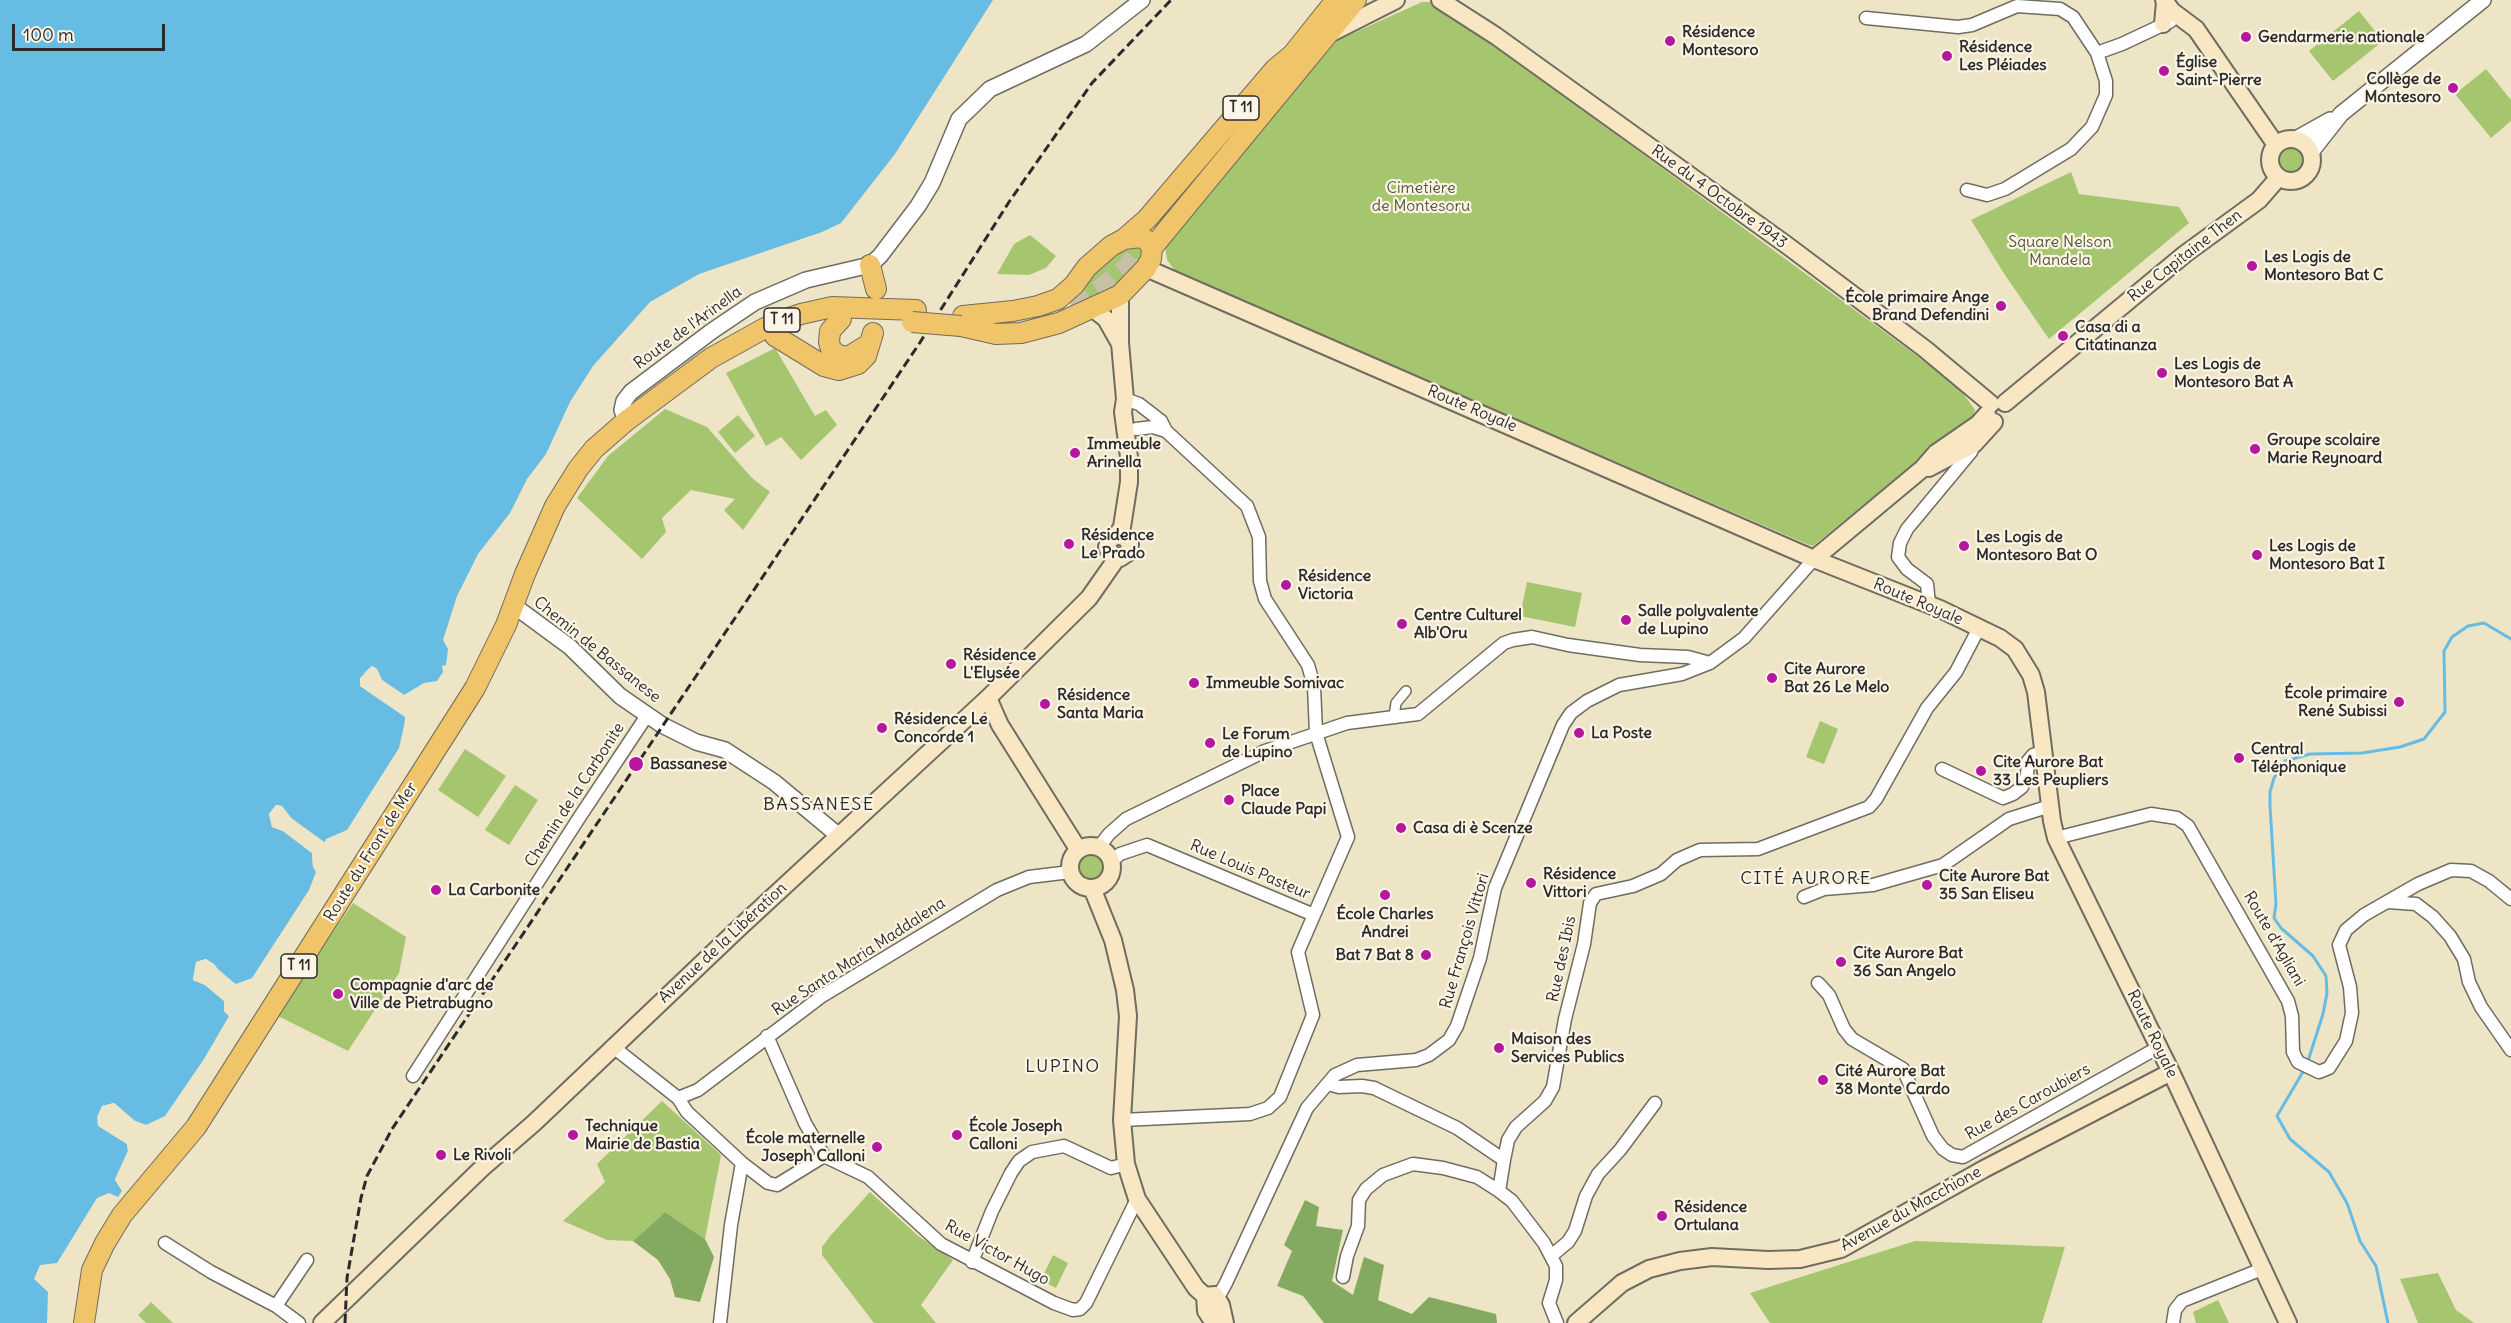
<!DOCTYPE html>
<meta charset="utf-8">
<style>
body{margin:0}
#map{position:relative;width:2511px;height:1323px;overflow:hidden;background:#eee5c6;font-family:Delius,sans-serif}
canvas{display:block}
.scale{position:absolute;left:12px;top:24px;width:153px;height:27px;box-sizing:border-box;border:3px solid #2b2b2b;border-top:0;padding-left:8px;font-size:18px;line-height:21px;white-space:nowrap;color:#2b2b2b;-webkit-text-stroke:4px #fcf5e5;paint-order:stroke}
</style>
<div id="map">
<canvas width="2511" height="1323"></canvas>
<div class="scale">100 m</div>
</div>
<script>
const c = document.querySelector('canvas').getContext('2d');
c.lineJoin = 'round';
function paint(path, color) {
  c.fillStyle = color;
  c.fill(path, 'evenodd');
}
function poly(rows) {
  const path = new Path2D();
  for (const r of rows) {
    if (r.length === 3) {
      path.moveTo(r[0] + r[2], r[1]);
      path.arc(r[0], r[1], r[2], 0, 2 * Math.PI);
      continue;
    }
    path.moveTo(r[0], r[1]);
    for (let i = 2; i < r.length; i += 2) path.lineTo(r[i], r[i + 1]);
  }
  return path;
}
function strokePath(path, color, width, dash) {
  c.strokeStyle = color;
  c.lineWidth = width;
  c.lineCap = dash ? 'butt' : 'round';
  c.setLineDash(dash || []);
  c.stroke(path);
}
function drawText(font, color, halo, rows, align = 'center') {
  c.font = font + ' Delius,sans-serif';
  c.lineWidth = 4.5;
  c.setLineDash([]);
  c.textBaseline = 'middle';
  c.strokeStyle = halo;
  c.fillStyle = color;
  for (const [text, x, y, turn = 0] of rows) {
    c.save();
    c.translate(x, y);
    c.rotate((+turn || 0) * Math.PI / 180);
    c.textAlign = isNaN(turn) ? turn : align;
    if (halo) c.strokeText(text, 0, 0);
    c.fillText(text, 0, 0);
    c.restore();
  }
}
paint(poly([
 [1422,2,1430,2,1447,10,1958,386,1975,410,1973,416,1813,546,1809,545,1176,272,1167,260,1165,246,1210,184,1338,40],
 [2359,11,2383,41,2333,81,2309,51],
 [2486,69,2511,100,2511,121,2491,138,2455,94],
 [2290,160,14],
 [2071,172,2079,194,2179,207,2189,223,2049,339,2003,272,1971,220],
 [1030,235,1056,256,1046,268,1029,275,997,274,1014,244],
 [1128,242,1141,245,1145,255,1106,296,1087,300,1080,288,1081,282],
 [775,348,815,416,826,410,837,425,801,460,781,437,766,446,726,373],
 [665,409,707,427,752,478,770,492,743,530,724,510,735,499,691,490,662,518,666,532,642,559,577,498,608,456],
 [738,415,755,436,735,453,718,432],
 [1527,582,1582,593,1575,627,1520,616],
 [1820,721,1838,729,1824,764,1806,757],
 [465,749,506,776,478,817,438,790],
 [515,785,538,800,509,845,485,830],
 [1091,867,14],
 [353,903,406,937,399,973,348,1051,276,1015],
 [662,1101,721,1155,705,1239,665,1212,633,1241,607,1240,563,1221,605,1182,597,1164],
 [870,1192,917,1235,953,1260,921,1305,936,1323,874,1323,822,1255,822,1247,831,1235],
 [1915,1241,2065,1247,2042,1323,1770,1323,1750,1293],
 [1053,1255,1068,1263,1056,1288,1041,1280],
 [2438,1273,2456,1310,2474,1323,2418,1323,2400,1279],
 [2218,1300,2229,1323,2196,1323,2193,1312],
 [151,1302,173,1323,146,1323,138,1315]
]), '#a5c56e');
paint(poly([
 [1305,1200,1319,1207,1316,1226,1343,1230,1332,1281,1353,1295,1364,1257,1384,1265,1378,1300,1412,1314,1429,1297,1496,1314,1497,1323,1324,1323,1303,1296,1277,1286,1292,1251,1284,1245],
 [665,1212,705,1239,714,1257,700,1302,675,1297,670,1279,658,1260,633,1241]
]), '#84aa61');
paint(poly([
 [0,0,993,0,895,154,841,223,822,232,699,274,650,302,593,366,570,402,546,454,527,479,510,513,478,554,457,596,443,640,448,649,446,665,442,666,443,672,437,681,424,683,404,695,382,680,377,669,372,666,365,672,360,686,406,717,399,748,347,830,326,839,324,843,291,818,282,806,276,805,269,814,272,827,283,831,312,853,313,867,316,872,309,890,252,978,236,984,225,978,214,964,206,959,196,962,193,980,205,985,224,1001,224,1011,229,1016,204,1059,165,1116,146,1125,135,1121,114,1103,102,1106,98,1125,127,1144,128,1151,115,1179,122,1191,118,1197,109,1193,97,1198,57,1263,40,1265,34,1279,48,1292,47,1323,0,1323]
]), '#67bce4');
paint(poly([
 [372,666,377,669,382,680,407,697,403,697,380,682,372,670,363,679,363,684,408,715,404,738,405,717,360,686,360,678],
 [276,805,282,806,291,818,327,844,323,845,290,821,280,809,277,808,272,814,274,825,285,828,314,851,319,874,313,867,312,853,283,831,272,827,269,814],
 [206,959,239,987,224,980,206,963,199,964,196,978,207,983,227,999,227,1009,232,1015,231,1018,224,1011,224,1001,205,985,193,980,196,962],
 [114,1103,135,1121,146,1125,168,1116,145,1128,133,1123,113,1106,104,1108,100,1117,101,1124,130,1143,131,1152,118,1179,125,1190,122,1191,115,1180,128,1151,127,1144,98,1126,97,1117,102,1106]
]), '#eee5c6');
strokePath(poly([
 [2307,1064,2323,1014,2327,993,2326,976,2313,956,2281,928,2274,918,2276,904,2270,806,2270,792,2274,778,2285,761,2310,754,2362,753,2400,747,2424,739,2445,712,2444,651,2452,637,2468,626,2484,623,2511,639],
 [2304,1070,2277,1116,2290,1139,2329,1172,2347,1203,2360,1241,2376,1266,2388,1323]
]), '#67bce4', 3);
strokePath(poly([
 [1072,307,1099,290,1126,268,1151,235]
]), '#c7c0a7', 20, [20, 10]);
const pedestrian = poly([
 [1394,717,1396,703,1406,691]
]);
const minor = poly([
 [1866,18,1958,27,1972,25,2017,6,2060,9,2073,17,2097,53,2122,44,2171,21],
 [1967,190,1987,195,2005,189,2071,149,2092,127,2106,95,2106,81,2097,53],
 [1125,399,1139,404,1161,421,1166,431,1247,506,1259,537,1260,581,1265,599,1308,665,1314,686,1316,733,1348,837,1314,915],
 [1136,429,1153,427,1166,431],
 [1929,604,1927,584,1907,569,1898,557,1900,543,1907,529,1971,452,1974,444],
 [1942,769,2003,798,2013,794,2022,787,2027,776,2028,761,2033,755,2043,752],
 [2056,838,2151,814,2177,818,2188,826,2288,1001,2292,1016,2293,1052,2298,1062,2319,1072,2329,1068,2346,1041,2352,1013,2350,987,2339,945,2346,930,2364,915,2418,884,2451,870,2471,871,2489,881,2511,899],
 [1099,847,1109,834,1126,819,1265,751,1347,723,1418,714,1504,643,1513,640,1532,637,1568,645,1640,655,1688,657,1710,663],
 [1111,862,1120,854,1147,845,1314,915,1298,952,1313,1015,1280,1097,1268,1108,1250,1114,1122,1120],
 [1804,897,1824,889,1873,885,1943,865,2009,819,2050,806],
 [2388,902,2416,904,2433,917,2450,936,2464,959,2469,982,2481,1007,2511,1050],
 [1818,983,1829,995,1844,1029,1852,1039,1903,1069,1933,1136,1943,1149,1952,1155,1963,1157,2159,1047],
 [767,1036,805,1123,824,1156,868,1177,941,1244,1054,1303,1073,1310,1080,1309,1086,1303,1137,1199],
 [612,1046,678,1098,687,1112,742,1163,768,1183,777,1185,824,1156],
 [413,1076,579,818,644,720,651,718],
 [1328,1084,1339,1087,1362,1086,1374,1088,1457,1128,1504,1160,1499,1191],
 [678,1098,698,1090,822,996,997,890,1029,877,1070,872],
 [1504,1160,1508,1140,1516,1127,1545,1101,1553,1087,1565,1019,1584,944,1590,903,1596,894,1633,886,1661,874,1677,860,1700,850,1758,849,1869,807,1876,799,1927,708,1956,672,1979,628],
 [165,1243,211,1272,276,1306,299,1323],
 [1551,1256,1568,1242,1575,1231,1586,1196,1598,1174,1620,1150,1655,1103],
 [972,1262,992,1211,1011,1173,1019,1161,1032,1152,1064,1146,1111,1168,1126,1164],
 [1343,1277,1347,1256,1358,1226,1359,1200,1366,1189,1383,1175,1413,1164,1443,1168,1477,1177,1499,1191,1512,1201,1544,1243,1556,1266,1556,1280,1549,1303,1557,1323],
 [1215,1295,1221,1292,1226,1283,1307,1108,1335,1075,1357,1065,1416,1060,1429,1055,1449,1040,1457,1026,1480,958,1495,888,1563,725,1571,713,1587,701,1619,685,1682,674,1710,663,1744,638,1814,559],
 [276,1306,307,1260],
 [720,1323,731,1225,742,1163],
 [2173,1323,2175,1310,2182,1301,2262,1269]
]);
const tertiary = poly([
 [2296,139,2330,120],
 [2311,152,2341,114,2483,0],
 [626,421,622,410,624,401,631,392,712,331,755,302,806,280,870,265,880,256,918,206,932,183,959,119,990,89,1086,44,1142,0],
 [513,605,570,647,620,696,662,725,696,742,725,750,774,782,839,836]
]);
const secondary = poly([
 [1440,0,1496,36,1788,246,1925,349,1991,404],
 [2164,0,2172,11,2196,29,2276,145],
 [2163,24,2165,2],
 [1329,34,1396,0],
 [2291,160,21],
 [1146,268,1814,559,1940,609,2000,638,2015,649,2031,675,2036,692,2052,821,2056,838,2171,1072,2288,1323],
 [1092,308,1106,319,1119,342],
 [2005,403,2185,254,2259,200,2279,177],
 [1929,468,1974,444,1994,422],
 [1117,535,1126,538,1130,544,1129,552,1120,558,1113,557,1107,547,1109,540,1117,535,1122,527,1129,482,1129,457,1123,412,1125,399,1120,343,1120,295],
 [1814,559,1922,469,1936,453,1978,424,1987,414],
 [988,698,1000,725,1078,849],
 [1091,867,21],
 [1092,888,1113,940,1125,990,1128,1016,1122,1120,1126,1164,1137,1199,1196,1288,1205,1296,1215,1295,1221,1305,1225,1323],
 [1205,1296,1206,1311,1214,1323],
 [322,1323,481,1169,534,1123,738,929,988,698,1089,598,1117,558],
 [1576,1323,1622,1283,1649,1269,1680,1261,1712,1257,1768,1260,1800,1259,1841,1249,1984,1169,2171,1072]
]);
const primary = poly([
 [1124,239,1147,219,1275,69,1292,55,1336,0],
 [1152,248,1356,0],
 [870,265,876,289],
 [841,319,830,331,829,342,831,349,838,355,848,357,864,347],
 [961,326,996,334,1021,333,1059,323,1120,295,1146,268,1151,259,1152,248,1148,241,1140,237,1124,239,1111,246,1087,267,1074,285,1058,299,1038,306,1013,311,963,316],
 [775,336,824,366,839,370,858,364,866,356,873,333],
 [84,1323,92,1270,105,1243,122,1215,196,1127,475,688,506,625,525,574,555,506,578,469,594,449,626,421,711,358,774,323,801,314,832,307,916,310]
]);
strokePath(pedestrian, '#6f6c61', 12);
strokePath(minor, '#6f6c61', 15);
strokePath(tertiary, '#6f6c61', 18);
strokePath(secondary, '#6f6c61', 20);
strokePath(primary, '#6f6c61', 22);
strokePath(pedestrian, '#fff', 9);
strokePath(minor, '#fff', 12);
strokePath(tertiary, '#fff', 15);
strokePath(secondary, '#f9e7c3', 16);
strokePath(primary, '#f0c469', 20);
strokePath(poly([
 [345,1323,347,1278,361,1198,367,1176,392,1129,919,344,1009,202,1092,83,1171,0]
]), '#2b2b2b', 3, [9, 4.5]);
const primaryBridge = poly([
 [912,322,961,326]
]);
strokePath(primaryBridge, '#6f6c61', 22, []);
strokePath(primaryBridge, '#f0c469', 20);
for (const [x, y, r, color] of [
 [2246,37,6,"#b5179e"],
 [1670,41,6,"#b5179e"],
 [1947,56,6,"#b5179e"],
 [2164,71,6,"#b5179e"],
 [2453,88,6,"#b5179e"],
 [2252,266,6,"#b5179e"],
 [2001,306,6,"#b5179e"],
 [2063,336,6,"#b5179e"],
 [2162,373,6,"#b5179e"],
 [2255,449,6,"#b5179e"],
 [1075,453,6,"#b5179e"],
 [1069,544,6,"#b5179e"],
 [1964,546,6,"#b5179e"],
 [2257,555,6,"#b5179e"],
 [1286,585,6,"#b5179e"],
 [1626,620,6,"#b5179e"],
 [1402,624,6,"#b5179e"],
 [951,664,6,"#b5179e"],
 [1772,678,6,"#b5179e"],
 [1194,683,6,"#b5179e"],
 [2399,702,6,"#b5179e"],
 [1045,704,6,"#b5179e"],
 [882,728,6,"#b5179e"],
 [1579,733,6,"#b5179e"],
 [1210,743,6,"#b5179e"],
 [2239,758,6,"#b5179e"],
 [636,764,8,"#b5179e"],
 [1981,771,6,"#b5179e"],
 [1229,800,6,"#b5179e"],
 [1401,828,6,"#b5179e"],
 [1531,883,6,"#b5179e"],
 [1927,885,6,"#b5179e"],
 [436,890,6,"#b5179e"],
 [1385,895,6,"#b5179e"],
 [1426,955,6,"#b5179e"],
 [1841,962,6,"#b5179e"],
 [338,994,6,"#b5179e"],
 [1499,1048,6,"#b5179e"],
 [1823,1080,6,"#b5179e"],
 [573,1135,6,"#b5179e"],
 [957,1135,6,"#b5179e"],
 [877,1147,6,"#b5179e"],
 [441,1155,6,"#b5179e"],
 [1662,1216,6,"#b5179e"]
]) {
  const dot = new Path2D();
  dot.arc(x, y, r, 0, 2 * Math.PI);
  c.fillStyle = color;
  c.fill(dot);
  strokePath(dot, '#fcf5e5', 2);
}
for (const [x, y, w] of [
 [1241,108,36],
 [782,320,36],
 [299,966,36]
]) {
  const box = new Path2D();
  box.roundRect(x - w / 2, y - 12, w, 24, 4.5);
  c.fillStyle = '#fcf5e5';
  c.fill(box);
  strokePath(box, '#2b2b2b', 1.5);
}
drawText('bold 15px', '#2b2b2b', null, [
 ["T 11",1241,108],
 ["T 11",782,320],
 ["T 11",299,966]
]);
drawText('bold 16px', '#2b2b2b', '#fcf5e5', [
 ["Résidence",1682,32],
 ["Montesoro",1682,50],
 ["Gendarmerie nationale",2258,37],
 ["Résidence",1959,47],
 ["Les Pléiades",1959,65],
 ["Église",2176,62],
 ["Saint-Pierre",2176,80],
 ["Collège de",2441,79,"right"],
 ["Montesoro",2441,97,"right"],
 ["Les Logis de",2264,257],
 ["Montesoro Bat C",2264,275],
 ["École primaire Ange",1989,297,"right"],
 ["Brand Defendini",1989,315,"right"],
 ["Casa di a",2075,327],
 ["Citatinanza",2075,345],
 ["Les Logis de",2174,364],
 ["Montesoro Bat A",2174,382],
 ["Groupe scolaire",2267,440],
 ["Marie Reynoard",2267,458],
 ["Immeuble",1087,444],
 ["Arinella",1087,462],
 ["Résidence",1081,535],
 ["Le Prado",1081,553],
 ["Les Logis de",1976,537],
 ["Montesoro Bat O",1976,555],
 ["Les Logis de",2269,546],
 ["Montesoro Bat I",2269,564],
 ["Résidence",1298,576],
 ["Victoria",1298,594],
 ["Salle polyvalente",1638,611],
 ["de Lupino",1638,629],
 ["Centre Culturel",1414,615],
 ["Alb'Oru",1414,633],
 ["Résidence",963,655],
 ["L'Elysée",963,673],
 ["Cite Aurore",1784,669],
 ["Bat 26 Le Melo",1784,687],
 ["Immeuble Somivac",1206,683],
 ["École primaire",2387,693,"right"],
 ["René Subissi",2387,711,"right"],
 ["Résidence",1057,695],
 ["Santa Maria",1057,713],
 ["Résidence Le",894,719],
 ["Concorde 1",894,737],
 ["La Poste",1591,733],
 ["Le Forum",1222,734],
 ["de Lupino",1222,752],
 ["Central",2251,749],
 ["Téléphonique",2251,767],
 ["Cite Aurore Bat",1993,762],
 ["33 Les Peupliers",1993,780],
 ["Bassanese",650,764],
 ["Place",1241,791],
 ["Claude Papi",1241,809],
 ["Casa di è Scenze",1413,828],
 ["Résidence",1543,874],
 ["Vittori",1543,892],
 ["Cite Aurore Bat",1939,876],
 ["35 San Eliseu",1939,894],
 ["La Carbonite",448,890],
 ["École Charles",1385,914,"center"],
 ["Andrei",1385,932,"center"],
 ["Cite Aurore Bat",1853,953],
 ["36 San Angelo",1853,971],
 ["Bat 7 Bat 8",1414,955,"right"],
 ["Compagnie d'arc de",350,985],
 ["Ville de Pietrabugno",350,1003],
 ["Maison des",1511,1039],
 ["Services Publics",1511,1057],
 ["Cité Aurore Bat",1835,1071],
 ["38 Monte Cardo",1835,1089],
 ["Technique",585,1126],
 ["Mairie de Bastia",585,1144],
 ["École Joseph",969,1126],
 ["Calloni",969,1144],
 ["École maternelle",865,1138,"right"],
 ["Joseph Calloni",865,1156,"right"],
 ["Le Rivoli",453,1155],
 ["Résidence",1674,1207],
 ["Ortulana",1674,1225]
], 'left');
drawText('16px', '#50593f', '#fcf5e5', [
 ["Cimetière",1421,188],
 ["de Montesoru",1421,206],
 ["Square Nelson",2060,242],
 ["Mandela",2060,260]
]);
drawText('16px', '#2b2b2b', '#fcf5e5', [
 ["Rue du 4 Octobre 1943",1719,197,36],
 ["Rue Capitaine Then",2185,256,-38],
 ["Route de l'Arinella",688,328,-36],
 ["Route Royale",1472,409,23],
 ["Route Royale",1918,602,23],
 ["Chemin de Bassanese",597,650,39],
 ["Chemin de la Carbonite",575,795,-57],
 ["Route du Front de Mer",371,852,-58],
 ["Rue Louis Pasteur",1250,870,23],
 ["Route d'Agliani",2274,939,60],
 ["Rue François Vittori",1465,941,-74],
 ["Avenue de la Libération",723,943,-43],
 ["Rue Santa Maria Maddalena",859,957,-33],
 ["Rue des Ibis",1562,959,-78],
 ["Route Royale",2152,1034,64],
 ["Rue des Caroubiers",2028,1102,-29],
 ["Avenue du Macchione",1911,1209,-29],
 ["Rue Victor Hugo",997,1253,29]
]);
c.letterSpacing = '1.5px';
drawText('18px', '#2b2b2b', '#fcf5e5', [
 ["BASSANESE",819,805],
 ["CITÉ AURORE",1806,879],
 ["LUPINO",1063,1067]
]);
c.letterSpacing = '0px';
</script>
